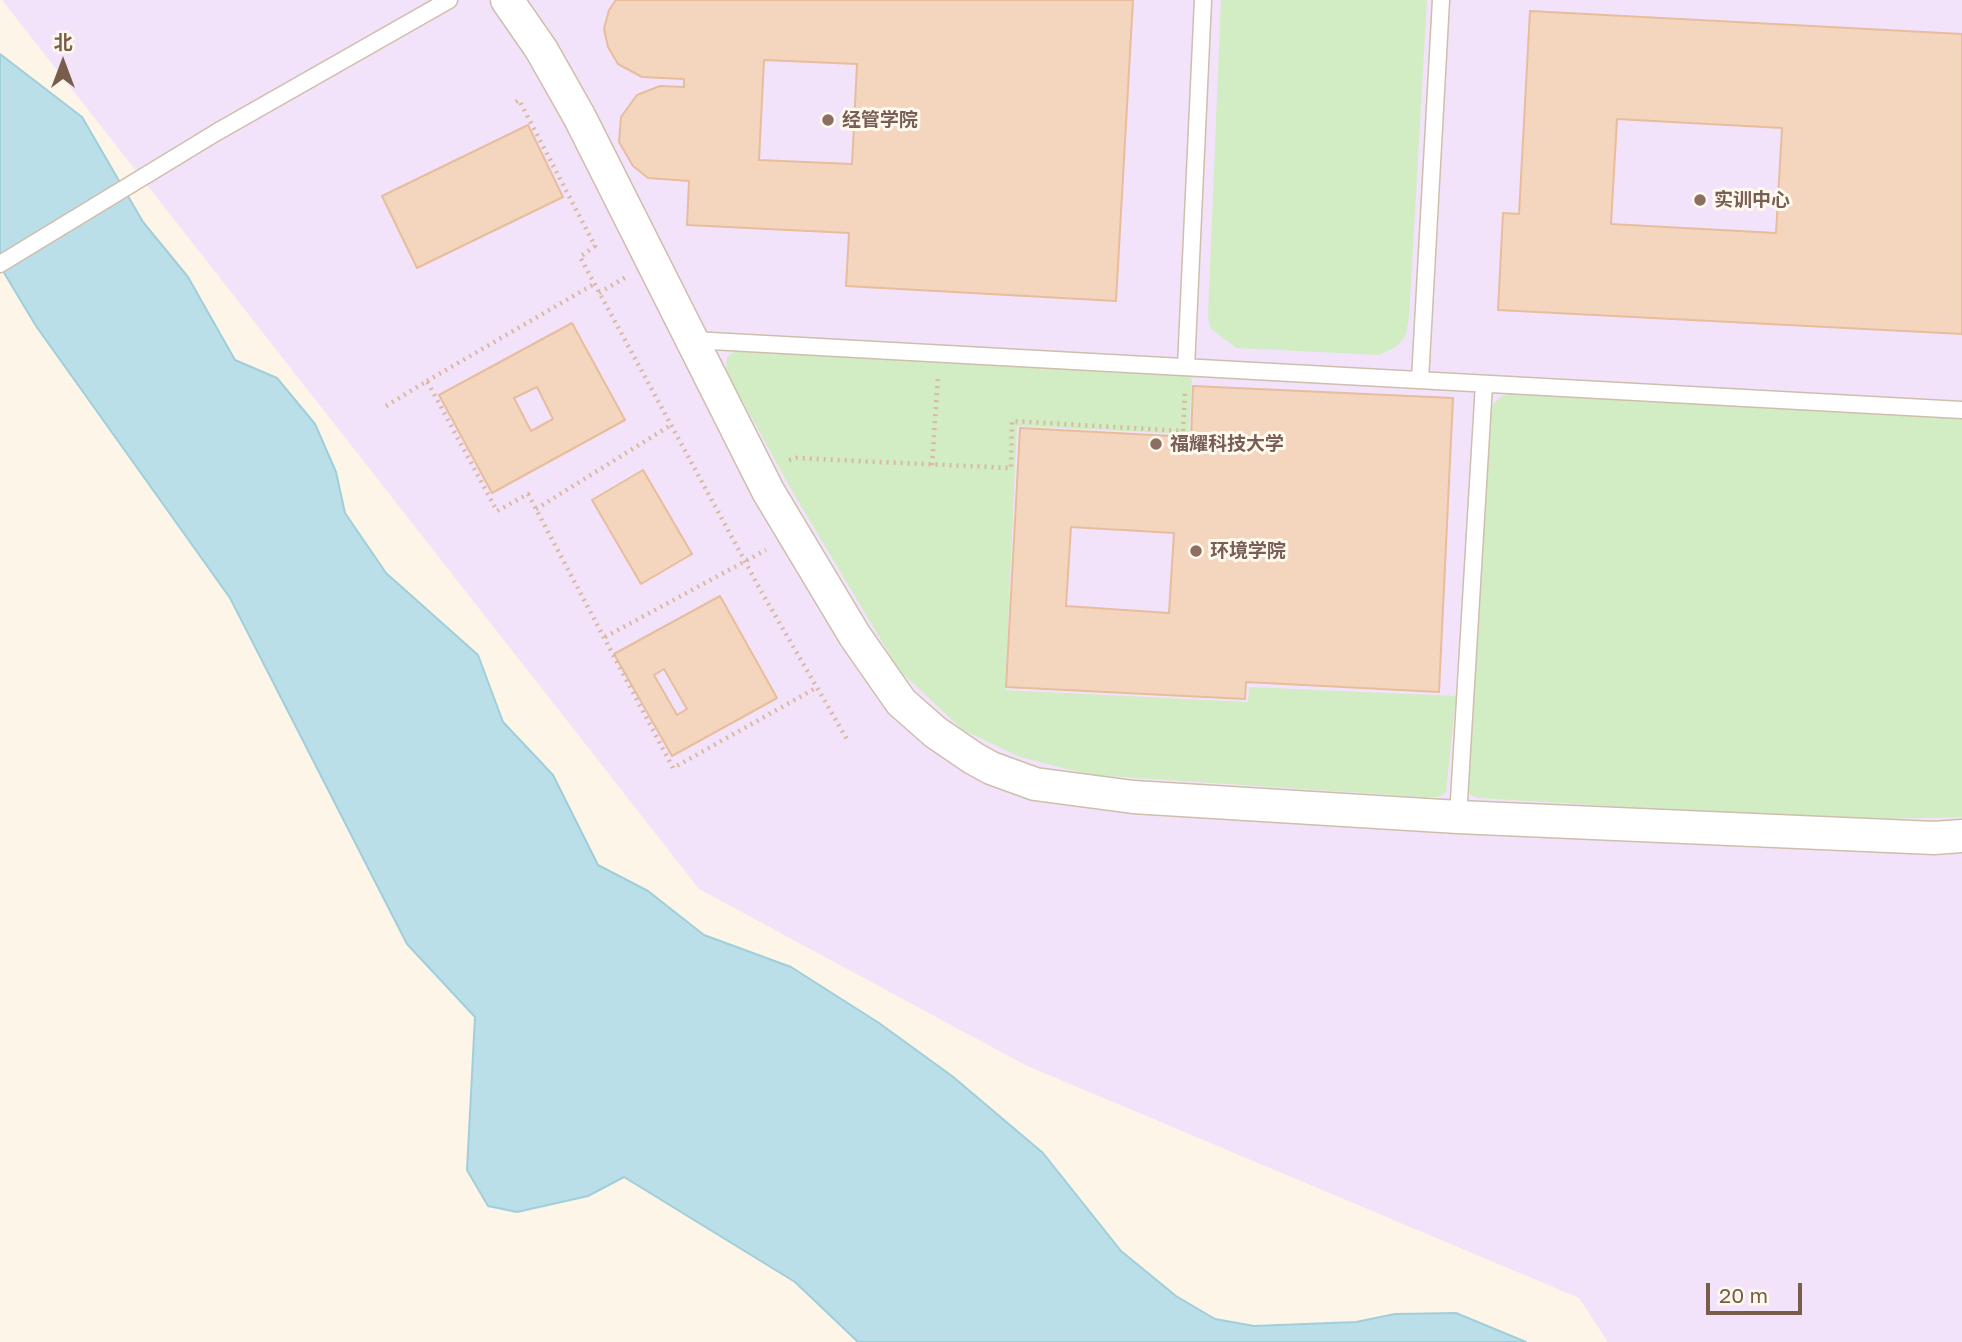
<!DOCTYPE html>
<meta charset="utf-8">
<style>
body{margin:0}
#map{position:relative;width:1962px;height:1342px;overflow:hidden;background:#fdf5e7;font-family:"Golos Text","Noto Sans SC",sans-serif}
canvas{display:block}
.north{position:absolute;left:28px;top:28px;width:70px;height:70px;-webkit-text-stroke:5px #fff9ee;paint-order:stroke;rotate:0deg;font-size:19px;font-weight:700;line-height:28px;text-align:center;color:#785d4a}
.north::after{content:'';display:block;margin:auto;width:24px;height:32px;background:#785d4a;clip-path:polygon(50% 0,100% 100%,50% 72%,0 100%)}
.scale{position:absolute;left:1706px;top:1283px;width:96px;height:32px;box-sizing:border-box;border:4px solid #785d4a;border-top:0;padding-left:9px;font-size:21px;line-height:24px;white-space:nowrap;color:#785d4a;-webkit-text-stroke:5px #fff9ee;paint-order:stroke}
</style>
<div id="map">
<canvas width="1962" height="1342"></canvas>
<div class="north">北</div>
<div class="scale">20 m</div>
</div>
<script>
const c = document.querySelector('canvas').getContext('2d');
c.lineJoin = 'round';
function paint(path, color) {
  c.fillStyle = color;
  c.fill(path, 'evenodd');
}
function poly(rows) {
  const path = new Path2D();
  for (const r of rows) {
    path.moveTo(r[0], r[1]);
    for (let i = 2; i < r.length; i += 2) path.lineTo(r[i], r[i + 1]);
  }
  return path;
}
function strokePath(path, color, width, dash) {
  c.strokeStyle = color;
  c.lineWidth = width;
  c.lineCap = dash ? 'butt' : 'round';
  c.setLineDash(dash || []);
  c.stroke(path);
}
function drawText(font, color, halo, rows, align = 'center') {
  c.font = font + ' "Golos Text","Noto Sans SC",sans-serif';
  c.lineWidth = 6;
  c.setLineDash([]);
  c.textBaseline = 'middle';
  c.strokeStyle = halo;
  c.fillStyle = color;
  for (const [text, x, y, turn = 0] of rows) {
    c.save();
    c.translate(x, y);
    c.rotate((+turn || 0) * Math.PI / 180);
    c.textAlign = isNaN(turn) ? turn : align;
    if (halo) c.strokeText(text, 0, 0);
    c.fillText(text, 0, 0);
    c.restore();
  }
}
paint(poly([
 [2,0,1962,0,1962,1342,1608,1342,1579,1298,1025,1065,699,889]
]), '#f3e3fa');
paint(poly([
 [1221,0,1427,0,1409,317,1406,335,1396,347,1379,355,1236,348,1210,328,1208,315],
 [738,349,1192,375,1189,434,1017,426,1005,690,1248,702,1249,687,1456,696,1446,792,1439,797,1423,797,1092,775,1020,757,963,730,899,670,791,489,726,371,727,357],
 [1513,393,1962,417,1962,817,1842,820,1479,798,1470,795,1467,778,1492,405,1502,396]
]), '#d2ecc4');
const water = poly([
 [0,54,82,117,143,222,188,277,235,360,277,378,315,424,336,472,345,513,386,573,478,655,503,722,553,775,598,865,648,891,704,935,791,967,879,1023,952,1076,1043,1153,1121,1251,1176,1296,1215,1319,1254,1326,1356,1322,1395,1314,1456,1313,1526,1342,858,1342,795,1282,624,1177,588,1196,517,1212,488,1206,467,1170,475,1017,407,944,230,598,36,326,0,266,0,54]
]);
paint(water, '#badfe8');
strokePath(water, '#a0ceda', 2);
const building = poly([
 [1133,0,1116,301,846,286,849,233,687,225,689,181,648,178,633,166,619,142,621,117,637,95,660,86,684,87,684,79,642,77,618,64,608,47,604,29,609,10,616,0,1133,0],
 [764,60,857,64,852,164,759,160,764,60],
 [1530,11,1962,34,1962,334,1498,310,1503,213,1519,214,1530,11],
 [1617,119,1782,128,1776,233,1611,224,1617,119],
 [528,125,563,197,417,268,382,196,528,125],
 [572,323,625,420,492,493,439,395,572,323],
 [537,387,553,419,531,431,514,398,537,387],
 [1193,386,1453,398,1439,692,1246,682,1245,699,1006,687,1020,428,1191,437,1193,386],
 [1071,527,1174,533,1169,613,1066,606,1071,527],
 [643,470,692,554,641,584,592,500,643,470],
 [720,596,777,698,672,756,614,654,720,596],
 [664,669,687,709,677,715,654,675,664,669]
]);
paint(building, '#f3d6bd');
strokePath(building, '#e7bd9d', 2);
const lane = poly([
 [0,264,217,132,449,0],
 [693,340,1962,410],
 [1186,367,1203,0],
 [1420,380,1441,0],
 [1458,817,1484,384]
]);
const street = poly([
 [507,0,541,49,579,116,768,491,855,636,901,702,935,732,973,758,991,768,1035,784,1133,797,1458,817,1934,838,1962,836]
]);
strokePath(lane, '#cfbeac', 19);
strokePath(street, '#cfbeac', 35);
strokePath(poly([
 [516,102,519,100,595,246,580,257,761,591,848,741],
 [599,293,626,277],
 [427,381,594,284],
 [386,406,427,381,497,511,528,494,673,768,816,688],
 [789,460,796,458,1011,468,1012,421,1183,431,1185,391],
 [932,465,938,376],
 [536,509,671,425],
 [605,637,766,550]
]), '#d9b9a0', 4.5, [2, 5]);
strokePath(lane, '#fff', 16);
strokePath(street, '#fff', 32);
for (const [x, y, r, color] of [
 [828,120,7,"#8d6e63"],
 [1700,200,7,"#8d6e63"],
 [1156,444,7,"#8d6e63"],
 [1196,551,7,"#8d6e63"]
]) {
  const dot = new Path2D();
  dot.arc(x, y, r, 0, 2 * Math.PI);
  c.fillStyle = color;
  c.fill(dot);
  strokePath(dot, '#fff9ee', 2.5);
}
drawText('bold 19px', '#785e54', '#fff9ee', [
 ["经管学院",842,120],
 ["实训中心",1714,200],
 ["福耀科技大学",1170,444],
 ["环境学院",1210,551]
], 'left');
</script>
